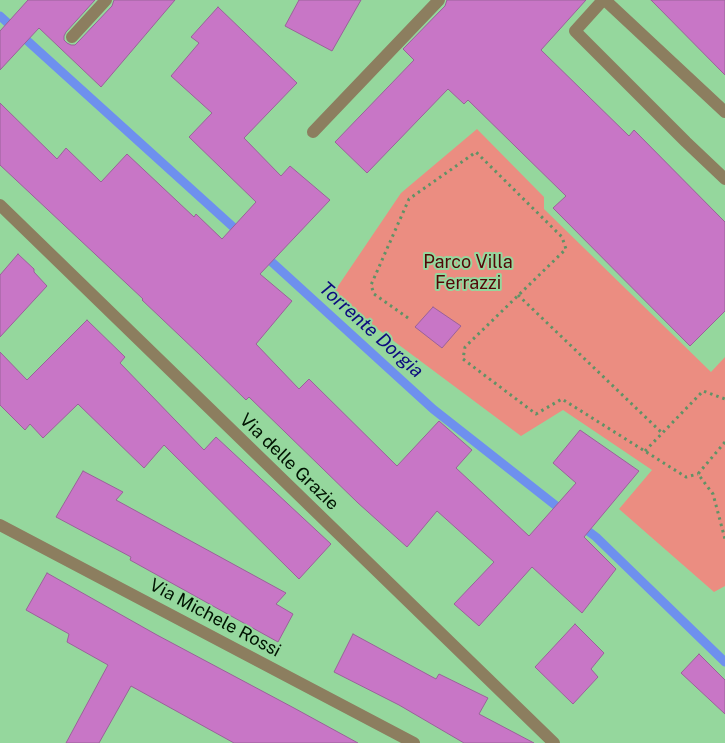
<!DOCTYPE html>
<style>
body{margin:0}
canvas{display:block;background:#95d79d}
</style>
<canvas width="725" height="743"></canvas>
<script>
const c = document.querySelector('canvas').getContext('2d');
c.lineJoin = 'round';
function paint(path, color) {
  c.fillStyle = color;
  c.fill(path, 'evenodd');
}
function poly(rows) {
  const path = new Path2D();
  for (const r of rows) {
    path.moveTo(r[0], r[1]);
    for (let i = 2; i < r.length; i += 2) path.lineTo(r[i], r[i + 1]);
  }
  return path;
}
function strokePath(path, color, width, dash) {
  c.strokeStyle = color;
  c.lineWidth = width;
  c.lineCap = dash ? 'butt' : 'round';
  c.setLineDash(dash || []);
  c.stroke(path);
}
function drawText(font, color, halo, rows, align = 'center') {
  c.font = font + ' "Public Sans",sans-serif';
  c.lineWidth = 4;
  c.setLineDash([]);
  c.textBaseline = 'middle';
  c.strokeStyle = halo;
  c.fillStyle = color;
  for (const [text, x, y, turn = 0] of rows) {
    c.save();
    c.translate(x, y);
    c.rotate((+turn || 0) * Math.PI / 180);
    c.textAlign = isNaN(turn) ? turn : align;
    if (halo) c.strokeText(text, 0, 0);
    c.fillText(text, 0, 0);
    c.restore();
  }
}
paint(poly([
 [477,129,544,197,544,209,711,372,725,357,725,586,714,592,619,509,652,470,563,410,521,436,332,295,401,193]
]), '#eb8d81');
strokePath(poly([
 [0,16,242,235],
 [263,254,433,409,564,512],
 [580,525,596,537,725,662]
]), '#6e90ee', 9);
const building = poly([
 [28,0,95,0,66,32,64,36,64,40,67,43,71,45,75,45,78,42,112,6,114,0,175,0,101,87,39,28,0,70,0,31,28,0],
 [299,0,361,0,332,51,285,26,299,0],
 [447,0,586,0,541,50,629,136,634,130,725,222,725,311,690,346,553,208,566,196,468,100,464,104,448,89,367,173,335,142,414,60,403,49,445,6,447,0],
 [651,0,725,0,725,75,651,0],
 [218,7,297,83,244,138,281,176,290,166,330,200,260,274,292,301,256,344,299,389,309,379,397,466,439,421,472,450,456,468,529,536,576,483,553,463,580,430,639,471,584,537,616,569,582,613,532,567,479,626,454,604,494,562,437,511,407,547,358,503,249,397,246,400,200,355,142,300,143,299,0,165,0,103,57,159,66,148,101,182,127,154,194,217,196,214,222,239,256,202,189,137,212,113,171,76,199,43,191,37,218,7],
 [18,254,34,269,34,272,47,286,0,337,0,275,18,254],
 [433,307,461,326,442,348,415,327,433,307],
 [87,320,125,357,120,363,204,450,216,437,331,544,299,579,164,445,144,468,78,404,43,438,30,424,25,430,0,405,0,352,27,380,87,320],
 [83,471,123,492,116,500,286,593,276,604,293,614,278,642,130,560,131,557,56,517,83,471],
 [47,573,157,635,294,708,358,743,234,743,131,686,99,743,66,743,108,665,67,642,69,634,26,610,47,573],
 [575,624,604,653,591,669,598,677,573,704,535,667,575,624],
 [353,634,436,679,439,674,488,698,479,714,534,743,464,743,399,705,334,672,353,634],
 [699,654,725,680,725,714,681,673,699,654]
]);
paint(building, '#c876c6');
strokePath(building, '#9a6299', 1);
strokePath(poly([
 [518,295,662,433],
 [408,318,374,294,371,285,409,199,476,152,562,237,566,249,465,347,463,359,536,414,562,399,686,477,698,474],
 [725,442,698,474,713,494,725,539],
 [645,451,703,391,725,399]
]), '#609266', 3, [2.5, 4]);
strokePath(poly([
 [603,0,575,31,686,142,725,179],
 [605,0,725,112],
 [72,37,106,0],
 [313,132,439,0],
 [0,205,554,743],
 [0,525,414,743]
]), '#8c7e5f', 12);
drawText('18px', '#520707', '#95d79d', [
 ["Parco Villa",468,262],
 ["Ferrazzi",468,283]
]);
drawText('18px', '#001402', '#95d79d', [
 ["Via delle Grazie",289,462,44],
 ["Via Michele Rossi",215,618,28]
]);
drawText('italic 19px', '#0c0b7e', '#95d79d', [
 ["Torrente Dorgia",371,330,42]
]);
</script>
